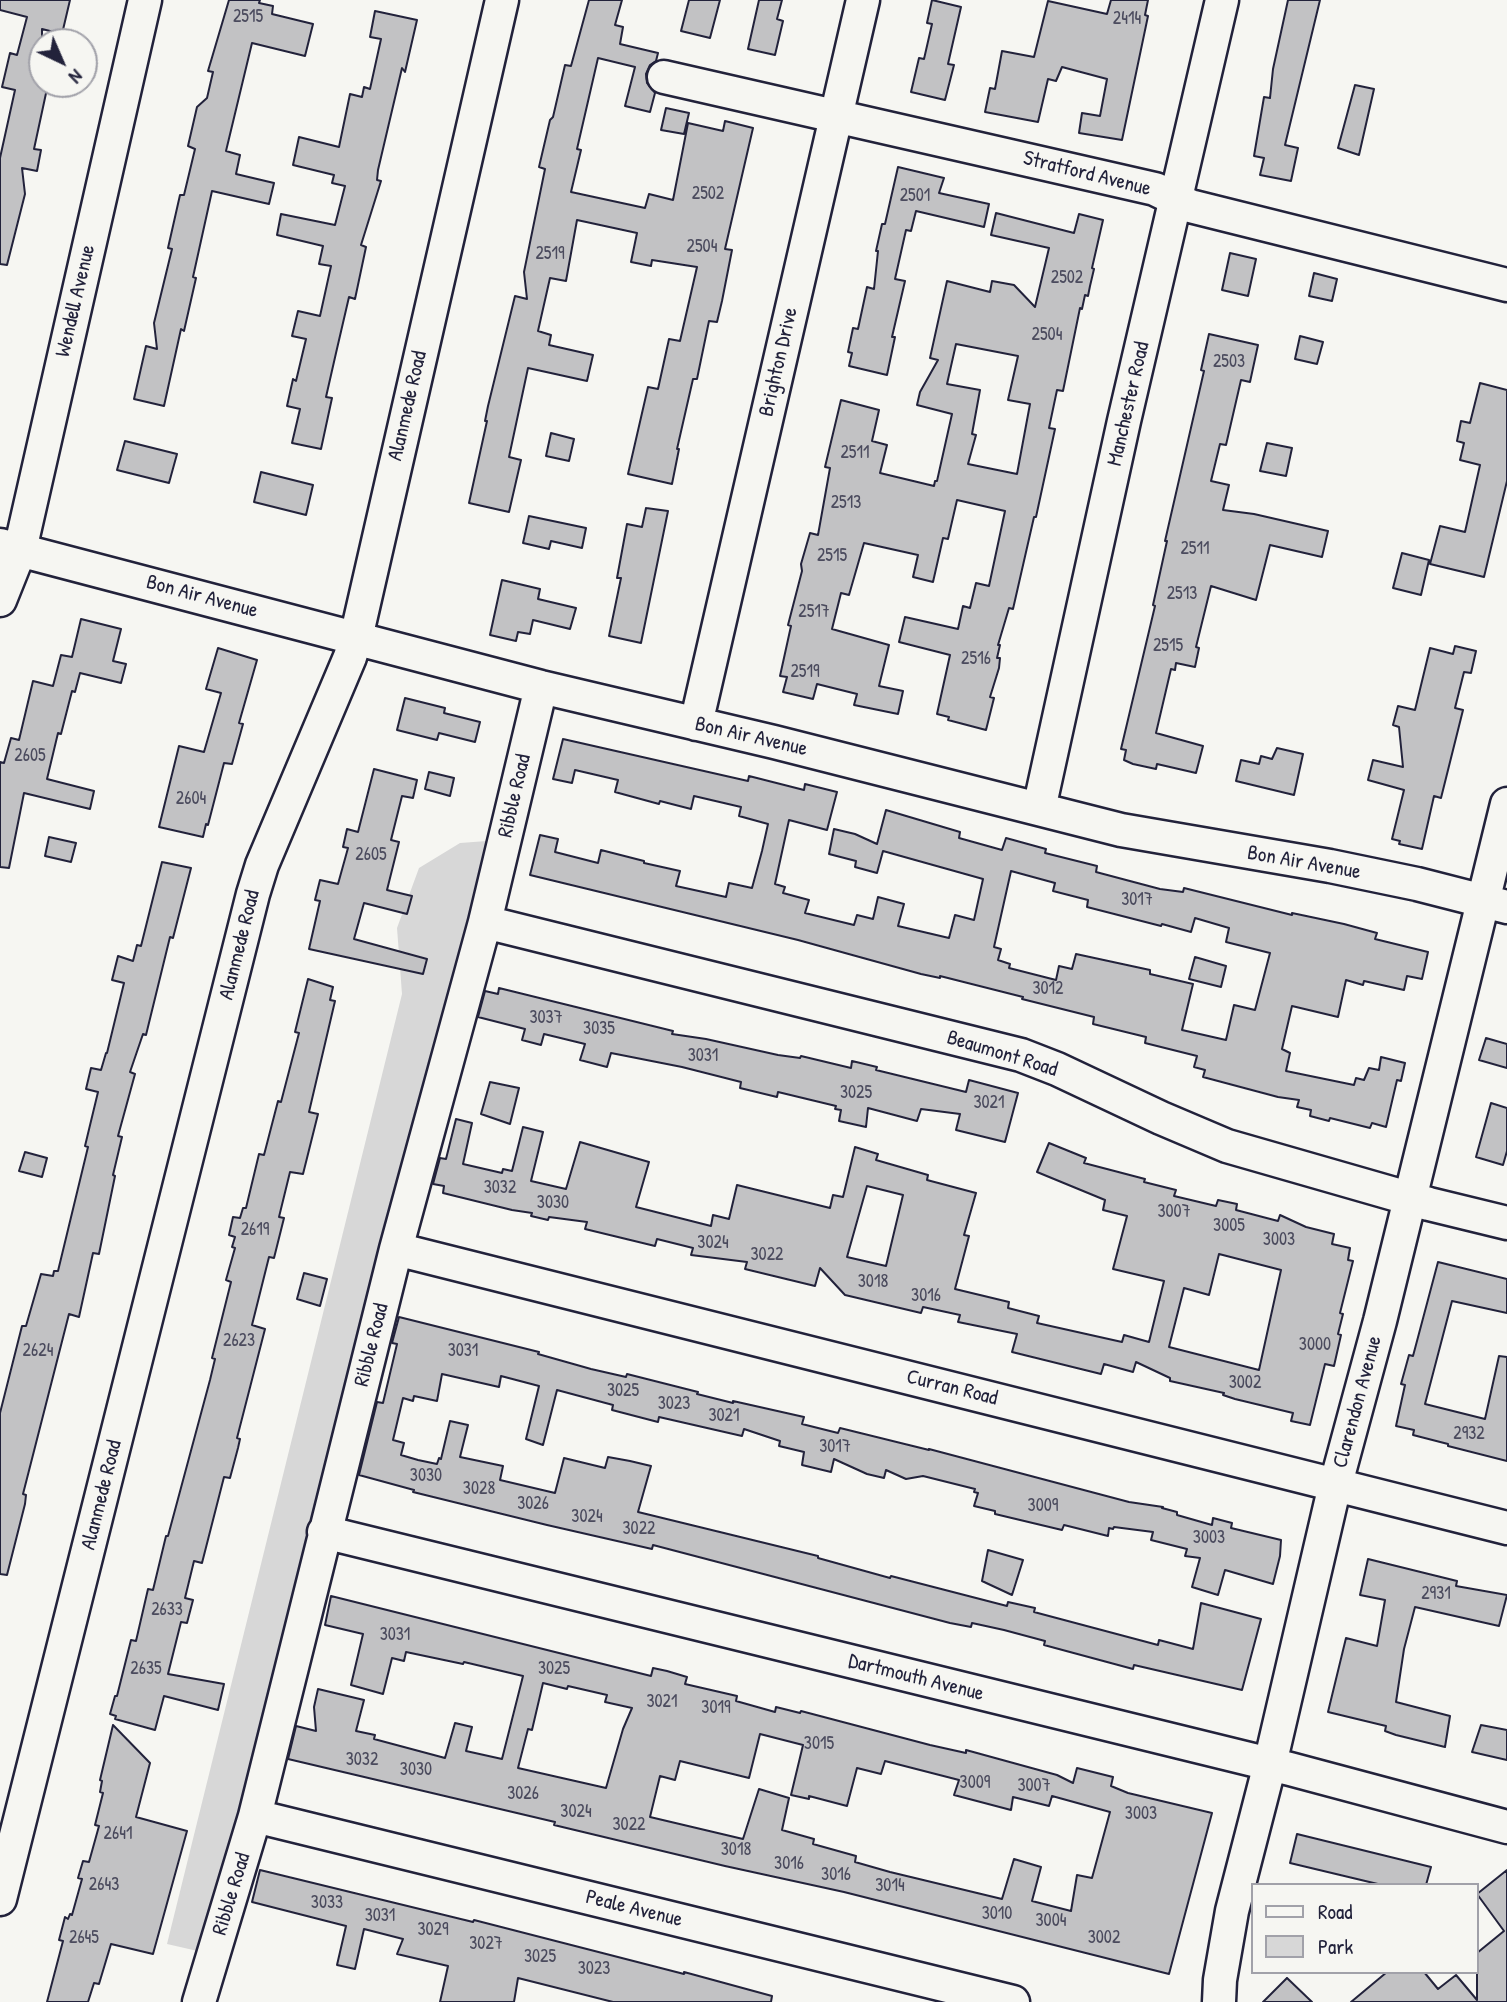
<!DOCTYPE html>
<style>
body{margin:0}
#map{position:relative;width:1507px;height:2002px;overflow:hidden;background:#f6f6f2;font-family:"Patrick Hand",sans-serif}
canvas{display:block}
.legend{position:absolute;left:1251px;top:1883px;width:228px;height:91px;box-sizing:border-box;background:#f6f6f2;border:2px solid #a1a1a9;margin:0;padding:9px 12px;list-style:none;font-size:21px;color:#22223b}
.legend li{display:flex;align-items:center;gap:14px;height:35px}
.legend b{width:35px;border:2px solid #a1a1a9}
.north{position:absolute;left:28px;top:28px;width:70px;height:70px;box-sizing:border-box;background:#f6f6f2;border:2px solid #a1a1a9;border-radius:50%;rotate:136deg;font-size:19px;font-weight:700;line-height:28px;text-align:center;color:#22223b}
.north::after{content:'';display:block;margin:auto;width:24px;height:32px;background:#22223b;clip-path:polygon(50% 0,100% 100%,50% 72%,0 100%)}
</style>
<div id="map">
<canvas width="1507" height="2002"></canvas>
<ul class="legend">
<li><b style="height:9px;background:#f6f6f2"></b>Road</li>
<li><b style="height:19px;background:#d7d7d7"></b>Park</li>
</ul>
<div class="north">N</div>
</div>
<script>
const c = document.querySelector('canvas').getContext('2d');
c.lineJoin = 'round';
function paint(path, color) {
  c.fillStyle = color;
  c.fill(path, 'evenodd');
}
function poly(rows) {
  const path = new Path2D();
  for (const r of rows) {
    path.moveTo(r[0], r[1]);
    for (let i = 2; i < r.length; i += 2) path.lineTo(r[i], r[i + 1]);
  }
  return path;
}
function strokePath(path, color, width, dash) {
  c.strokeStyle = color;
  c.lineWidth = width;
  c.lineCap = dash ? 'butt' : 'round';
  c.setLineDash(dash || []);
  c.stroke(path);
}
function drawText(font, color, halo, rows, align = 'center') {
  c.font = font + ' "Patrick Hand",sans-serif';
  c.lineWidth = 6;
  c.setLineDash([]);
  c.textBaseline = 'middle';
  c.strokeStyle = halo;
  c.fillStyle = color;
  for (const [text, x, y, turn = 0] of rows) {
    c.save();
    c.translate(x, y);
    c.rotate((+turn || 0) * Math.PI / 180);
    c.textAlign = isNaN(turn) ? turn : align;
    if (halo) c.strokeText(text, 0, 0);
    c.fillText(text, 0, 0);
    c.restore();
  }
}
paint(poly([
 [487,841,265,1740,202,1952,167,1944,402,994,397,928,419,868,460,843]
]), '#d7d7d7');
const building = poly([
 [0,0,70,0,62,34,42,29,42,84,48,84,34,149,41,150,37,171,22,168,25,194,7,265,0,264,0,158,15,90,2,87,10,53,17,55,27,17,0,10,0,0],
 [229,0,260,0,259,3,273,6,272,14,313,24,305,56,252,43,226,151,240,155,236,174,274,183,269,204,212,191,193,277,196,278,184,331,181,329,164,406,134,399,146,346,157,349,154,323,172,249,168,248,180,195,184,195,195,149,188,146,197,107,207,98,213,72,208,71,229,0],
 [589,0,622,0,615,25,623,27,620,44,658,53,656,61,650,65,646,74,647,83,655,93,650,112,625,106,635,67,598,58,577,149,581,150,571,192,645,208,649,194,673,200,688,123,723,131,725,121,753,128,725,249,732,250,722,301,717,322,709,321,697,379,693,379,677,449,679,449,672,484,628,474,648,387,658,389,669,339,680,341,697,267,652,260,651,266,631,262,637,233,577,220,566,281,550,278,538,331,551,335,549,345,593,355,587,381,528,368,509,457,521,460,509,512,469,503,487,421,485,421,488,406,515,296,527,299,524,272,545,169,539,167,550,120,553,117,565,65,571,66,589,0],
 [689,0,720,0,710,38,681,31,689,0],
 [759,0,782,0,777,19,783,21,775,55,748,49,759,0],
 [932,0,961,7,948,64,954,65,945,100,911,92,919,58,924,59,932,24,927,23,932,0],
 [1111,0,1148,0,1145,15,1148,16,1122,140,1079,133,1082,113,1100,116,1107,79,1062,67,1056,81,1048,79,1038,122,985,112,990,88,995,89,1002,51,1034,57,1048,1,1107,14,1111,0],
 [1288,0,1320,0,1285,145,1298,148,1291,181,1260,175,1264,158,1254,156,1264,97,1270,98,1273,69,1288,0],
 [375,11,417,20,405,72,402,68,378,170,377,180,381,181,361,245,366,247,355,299,349,297,336,353,326,397,332,398,321,449,292,443,300,409,287,406,293,379,296,381,306,339,292,336,298,311,320,316,331,266,319,264,323,246,277,235,281,214,335,225,345,186,332,183,334,175,293,165,299,137,339,147,350,94,362,97,364,87,370,89,381,39,370,37,375,11],
 [1355,85,1374,89,1359,155,1338,148,1355,85],
 [666,108,689,113,684,134,661,130,666,108],
 [898,167,944,178,939,193,989,204,984,227,916,211,911,231,906,230,895,279,905,281,892,337,895,337,887,375,849,366,852,353,848,352,853,328,858,329,867,287,874,289,878,251,876,251,882,224,885,224,898,167],
 [996,213,1074,233,1079,214,1103,220,1092,268,1094,269,1090,286,1088,296,1085,295,1082,309,1080,308,1063,391,1057,390,1049,428,1055,429,1036,517,1034,517,1013,609,1009,608,998,645,1000,645,997,658,1000,658,999,668,990,697,994,698,986,730,948,720,949,717,937,714,950,655,899,642,905,617,958,629,963,606,970,608,976,583,989,586,1005,511,957,500,948,539,943,538,933,582,913,577,918,555,864,543,849,595,841,593,832,629,889,645,879,686,903,691,898,714,854,705,857,694,817,684,813,699,783,692,787,677,780,676,791,626,788,625,802,571,801,564,810,533,818,535,830,468,825,467,841,400,879,410,872,441,887,445,880,473,934,486,935,481,937,481,952,414,917,405,920,392,938,360,930,358,947,281,990,292,992,281,1014,285,1035,307,1049,248,991,235,996,213],
 [956,344,1018,356,1008,400,1030,404,1017,474,968,464,976,435,972,434,980,390,947,384,956,344],
 [1230,253,1256,259,1248,296,1222,290,1230,253],
 [1314,273,1337,279,1332,301,1309,296,1314,273],
 [1209,334,1258,345,1250,382,1241,380,1226,445,1220,444,1211,481,1229,485,1223,510,1254,514,1328,531,1322,557,1270,545,1256,600,1211,586,1196,647,1199,648,1195,667,1176,663,1175,670,1171,669,1156,733,1203,746,1196,773,1157,764,1156,769,1133,764,1124,760,1126,750,1121,749,1155,606,1153,605,1167,541,1165,541,1204,371,1201,370,1209,334],
 [1300,336,1323,342,1317,364,1295,359,1300,336],
 [1480,383,1507,390,1507,481,1484,577,1430,564,1440,526,1465,532,1480,465,1460,460,1464,443,1457,441,1461,421,1470,423,1480,383],
 [551,433,574,439,569,461,546,456,551,433],
 [125,441,177,454,169,483,117,470,125,441],
 [1267,443,1292,448,1286,476,1260,471,1267,443],
 [261,472,313,485,306,515,254,502,261,472],
 [646,508,668,511,641,643,609,636,621,578,617,578,627,524,642,527,646,508],
 [529,516,586,528,582,548,551,541,549,549,523,543,529,516],
 [1402,553,1429,560,1421,595,1393,588,1402,553],
 [502,580,540,589,538,599,576,608,570,629,533,620,530,634,518,632,516,641,490,635,502,580],
 [81,619,121,629,113,661,126,664,121,683,80,673,75,692,72,691,61,734,58,733,47,779,94,791,90,809,24,793,9,868,0,867,0,762,4,763,11,738,19,740,33,681,53,686,61,655,72,657,81,619],
 [1455,646,1476,651,1471,673,1464,672,1455,708,1463,710,1441,798,1434,796,1422,849,1399,844,1400,841,1392,839,1404,790,1368,780,1373,760,1403,767,1399,727,1393,725,1398,706,1415,710,1430,648,1453,654,1455,646],
 [218,648,257,660,239,723,243,724,232,764,224,763,208,825,206,824,203,837,159,827,179,746,204,752,221,693,206,689,218,648],
 [405,698,445,708,444,713,480,722,475,742,439,733,437,740,397,730,405,698],
 [563,739,748,781,749,776,804,790,805,784,837,792,827,830,789,820,775,884,785,887,783,893,809,900,805,913,854,925,857,915,873,919,878,897,904,904,898,926,949,938,955,915,974,920,983,879,883,851,877,873,855,867,856,861,829,854,834,829,855,834,877,844,886,810,960,832,959,838,1002,850,1006,838,1046,849,1045,853,1097,866,1096,872,1160,889,1183,892,1184,888,1292,915,1292,913,1344,924,1377,933,1375,939,1428,952,1422,979,1407,976,1404,990,1364,981,1363,985,1346,980,1338,1017,1292,1006,1282,1049,1290,1053,1286,1071,1354,1085,1356,1078,1364,1080,1369,1068,1379,1070,1381,1057,1405,1063,1401,1081,1397,1080,1386,1127,1372,1123,1370,1128,1330,1118,1329,1121,1310,1116,1311,1110,1297,1107,1299,1100,1278,1097,1203,1077,1205,1070,1194,1067,1197,1056,1145,1043,1146,1037,1093,1024,1094,1017,1022,999,1023,997,940,976,940,978,921,974,798,940,530,875,540,835,558,839,555,852,598,863,601,850,644,861,644,863,680,871,676,886,726,897,729,883,752,888,762,851,768,824,739,816,741,807,694,796,691,809,660,801,659,804,615,792,618,780,575,770,572,783,553,779,563,739],
 [1011,871,1055,883,1053,891,1088,900,1087,907,1161,926,1162,924,1191,932,1195,918,1229,928,1226,942,1270,953,1255,1010,1234,1005,1226,1040,1182,1030,1193,984,1150,974,1150,970,1076,954,1072,969,1059,966,1056,980,1009,968,1010,964,998,960,1001,949,994,947,1011,871],
 [1277,748,1303,754,1294,795,1236,781,1241,760,1259,764,1261,756,1272,759,1277,748],
 [374,769,417,780,413,798,402,796,391,840,399,842,387,890,412,896,407,914,364,903,354,939,427,959,423,974,309,949,320,901,315,900,320,880,338,884,348,848,343,847,347,829,358,832,374,769],
 [429,772,454,778,450,796,425,789,429,772],
 [49,837,76,843,71,862,45,856,49,837],
 [162,862,191,868,173,938,170,937,146,1035,143,1034,130,1072,135,1074,118,1136,122,1137,113,1175,115,1176,99,1254,93,1253,79,1317,69,1314,23,1494,26,1495,25,1504,7,1575,0,1574,0,1413,22,1326,26,1326,41,1274,53,1276,54,1271,58,1271,88,1147,85,1146,98,1092,86,1089,91,1068,101,1070,106,1053,107,1053,124,983,112,980,118,956,133,961,137,945,141,946,162,862],
 [1195,957,1226,966,1221,987,1189,979,1195,957],
 [308,979,333,987,330,1000,335,1001,309,1112,318,1114,303,1174,290,1172,279,1217,284,1218,274,1258,269,1257,252,1325,265,1329,237,1438,240,1439,238,1448,230,1478,224,1477,202,1563,194,1561,185,1598,193,1600,187,1623,181,1622,168,1674,224,1684,218,1710,164,1696,155,1730,115,1719,116,1716,110,1714,115,1696,117,1696,131,1640,136,1641,148,1589,153,1590,166,1536,168,1536,210,1380,215,1359,212,1358,231,1282,226,1280,235,1248,232,1247,235,1237,229,1235,233,1217,240,1218,243,1208,246,1208,259,1154,264,1155,278,1101,281,1102,299,1033,295,1032,308,979],
 [499,988,673,1031,672,1034,706,1039,778,1055,800,1058,801,1056,851,1068,852,1061,877,1067,876,1070,966,1092,969,1080,1018,1093,1005,1142,956,1130,960,1114,921,1109,917,1121,868,1108,866,1127,839,1121,841,1110,835,1109,836,1106,778,1092,777,1097,740,1088,741,1082,682,1067,611,1053,607,1067,580,1060,585,1044,544,1034,541,1045,522,1040,525,1029,478,1017,485,991,498,994,499,988],
 [1486,1038,1507,1044,1507,1068,1479,1060,1486,1038],
 [490,1082,519,1088,510,1124,481,1114,490,1082],
 [1491,1103,1507,1108,1507,1151,1503,1165,1476,1157,1491,1103],
 [456,1119,472,1123,463,1164,502,1173,503,1169,512,1171,523,1127,543,1132,531,1181,566,1189,580,1142,649,1162,636,1207,711,1226,713,1215,729,1219,737,1185,830,1208,833,1195,843,1197,855,1147,878,1154,876,1160,928,1175,927,1180,976,1193,964,1235,969,1236,955,1289,1009,1302,1008,1308,1039,1316,1037,1323,1122,1342,1124,1335,1149,1342,1164,1281,1113,1269,1127,1216,1103,1210,1105,1200,1037,1172,1049,1143,1086,1158,1084,1163,1145,1179,1144,1182,1176,1190,1174,1196,1216,1206,1218,1200,1237,1204,1236,1210,1278,1221,1280,1215,1306,1227,1334,1234,1332,1244,1350,1248,1348,1260,1353,1261,1340,1313,1343,1314,1338,1334,1341,1335,1334,1366,1325,1364,1310,1425,1291,1421,1293,1413,1235,1399,1223,1395,1224,1393,1170,1381,1170,1378,1136,1362,1133,1372,1104,1364,1101,1374,1012,1352,1017,1334,958,1322,960,1315,923,1307,921,1313,845,1295,820,1268,815,1286,745,1269,747,1262,691,1255,693,1248,657,1239,655,1246,585,1229,587,1222,549,1217,548,1220,531,1216,532,1213,512,1210,443,1193,444,1186,433,1184,440,1158,446,1159,456,1119],
 [867,1186,903,1195,886,1266,847,1257,867,1186],
 [1219,1254,1281,1270,1259,1370,1169,1347,1184,1288,1209,1295,1219,1254],
 [25,1152,47,1158,42,1177,19,1171,25,1152],
 [1438,1262,1507,1279,1507,1313,1452,1301,1425,1404,1485,1419,1499,1356,1507,1357,1507,1461,1448,1446,1448,1444,1413,1435,1414,1430,1396,1426,1405,1385,1401,1384,1409,1355,1413,1356,1438,1262],
 [304,1273,327,1279,320,1306,297,1299,304,1273],
 [399,1317,539,1352,538,1354,591,1369,626,1377,627,1374,698,1392,697,1394,733,1403,733,1401,804,1417,802,1424,838,1433,840,1428,929,1450,929,1449,1129,1502,1163,1507,1162,1508,1177,1512,1177,1515,1212,1525,1213,1518,1232,1523,1231,1528,1281,1540,1280,1556,1273,1584,1225,1570,1218,1595,1192,1587,1200,1558,1185,1556,1187,1549,1151,1540,1153,1532,1114,1527,1113,1529,1109,1528,1108,1536,1064,1525,1062,1530,995,1514,995,1511,974,1506,978,1493,974,1492,975,1489,923,1476,906,1479,886,1470,884,1478,867,1474,834,1459,831,1472,802,1465,804,1452,779,1446,780,1441,744,1429,742,1436,659,1417,658,1422,612,1410,613,1405,557,1390,543,1445,526,1439,539,1386,501,1376,499,1387,442,1374,437,1401,414,1396,413,1401,403,1398,393,1440,404,1443,401,1455,418,1460,437,1464,439,1458,441,1459,450,1421,468,1425,460,1457,503,1466,500,1480,555,1493,564,1458,605,1468,608,1457,630,1461,651,1466,638,1512,818,1556,818,1558,890,1578,891,1576,1007,1606,1008,1602,1035,1608,1034,1612,1158,1645,1159,1640,1193,1649,1201,1603,1261,1619,1242,1690,1134,1665,1133,1669,1044,1645,1045,1641,1004,1630,972,1623,971,1627,950,1623,653,1545,652,1549,547,1525,413,1492,414,1490,359,1475,377,1402,383,1403,397,1344,392,1343,399,1317],
 [988,1550,1023,1560,1012,1595,982,1581,988,1550],
 [1368,1559,1457,1581,1456,1586,1507,1595,1499,1626,1415,1607,1404,1649,1396,1702,1450,1716,1445,1747,1396,1735,1385,1731,1386,1726,1328,1712,1346,1638,1377,1646,1385,1600,1360,1595,1368,1559],
 [331,1596,651,1676,653,1668,667,1671,687,1677,685,1684,737,1696,736,1701,775,1712,776,1707,800,1713,801,1711,930,1745,966,1753,966,1750,1057,1775,1073,1783,1077,1768,1113,1777,1111,1786,1128,1793,1212,1813,1169,1974,844,1892,725,1866,554,1825,555,1822,288,1759,296,1726,316,1731,314,1707,318,1689,364,1700,356,1731,375,1735,374,1739,445,1758,455,1723,472,1727,466,1751,502,1759,523,1676,464,1662,463,1664,406,1652,404,1661,392,1658,383,1694,351,1685,363,1634,325,1625,331,1596],
 [543,1683,567,1689,568,1686,607,1695,605,1702,632,1708,623,1729,606,1788,518,1768,528,1729,532,1730,543,1683],
 [760,1734,803,1745,791,1795,809,1799,809,1796,847,1806,857,1768,881,1774,885,1761,959,1780,954,1795,1011,1810,1013,1797,1049,1806,1052,1796,1110,1812,1092,1878,1077,1875,1071,1911,1032,1901,1041,1867,1014,1859,1002,1899,890,1872,855,1862,856,1856,813,1844,814,1839,782,1830,789,1798,759,1789,743,1839,650,1817,660,1776,675,1780,680,1761,749,1778,760,1734],
 [113,1725,150,1763,136,1817,187,1831,153,1954,111,1944,99,1984,94,1983,88,2002,47,2002,63,1941,59,1940,65,1917,68,1919,70,1914,72,1915,82,1879,78,1878,83,1861,89,1862,99,1826,95,1825,103,1793,100,1792,102,1781,100,1780,113,1725],
 [1481,1725,1507,1730,1507,1760,1472,1752,1481,1725],
 [1297,1834,1431,1867,1426,1885,1382,1885,1290,1863,1297,1834],
 [260,1870,473,1922,474,1920,684,1974,684,1972,772,1996,771,2002,613,2002,518,1978,514,2002,440,2002,448,1966,397,1954,403,1939,364,1929,355,1969,337,1965,346,1926,252,1902,260,1870],
 [1507,1870,1507,2002,1351,2002,1387,1972,1424,1972,1438,1989,1456,1975,1477,2000,1477,1953,1504,1931,1477,1894,1507,1870],
 [1287,1978,1312,2002,1263,2002,1287,1978]
]);
paint(building, '#c2c2c4');
strokePath(building, '#22223b', 2);
const minor = poly([
 [664,77,1155,189,1190,206,1507,285],
 [0,545,541,687,774,742,1121,830,1330,866,1417,884,1507,907],
 [0,600,20,550,145,0],
 [696,724,863,0],
 [1039,809,1124,421,1222,0],
 [485,922,1021,1055,1057,1069,1161,1118,1227,1146,1429,1204,1507,1223],
 [396,1249,1507,1528],
 [324,1532,1290,1769,1507,1827],
 [255,1816,1013,2002],
 [0,1899,253,894,262,865,350,657,356,638,502,0],
 [199,2002,255,1816,396,1249,485,922,541,687],
 [1219,2002,1220,1980,1232,1911,1270,1764,1331,1502,1380,1321,1507,804]
]);
strokePath(minor, '#22223b', 37);
strokePath(minor, '#f6f6f2', 32);
drawText('18px', '#4a4a5d', null, [
 ["2515",248,17],
 ["2414",1127,19],
 ["2502",708,194],
 ["2501",915,196],
 ["2504",702,247],
 ["2519",550,254],
 ["2502",1067,278],
 ["2504",1047,335],
 ["2503",1229,362],
 ["2511",855,453],
 ["2513",846,503],
 ["2511",1195,549],
 ["2515",832,556],
 ["2513",1182,594],
 ["2517",814,612],
 ["2515",1168,646],
 ["2516",976,659],
 ["2519",805,672],
 ["2605",30,756],
 ["2604",191,799],
 ["2605",371,855],
 ["3017",1137,900],
 ["3012",1048,989],
 ["3037",546,1018],
 ["3035",599,1029],
 ["3031",703,1056],
 ["3025",856,1093],
 ["3021",989,1103],
 ["3032",500,1188],
 ["3030",553,1203],
 ["3007",1174,1212],
 ["3005",1229,1226],
 ["2619",255,1230],
 ["3003",1279,1240],
 ["3024",713,1243],
 ["3022",767,1255],
 ["3018",873,1282],
 ["3016",926,1296],
 ["2623",239,1341],
 ["3000",1315,1345],
 ["2624",38,1351],
 ["3031",463,1351],
 ["3002",1245,1383],
 ["3025",623,1391],
 ["3023",674,1404],
 ["3021",724,1416],
 ["2932",1469,1434],
 ["3017",835,1447],
 ["3030",426,1476],
 ["3028",479,1489],
 ["3026",533,1504],
 ["3009",1043,1506],
 ["3024",587,1517],
 ["3022",639,1529],
 ["3003",1209,1538],
 ["2931",1436,1594],
 ["2633",167,1610],
 ["3031",395,1635],
 ["2635",146,1669],
 ["3025",554,1669],
 ["3021",662,1702],
 ["3019",716,1708],
 ["3015",819,1744],
 ["3032",362,1760],
 ["3030",416,1770],
 ["3009",975,1783],
 ["3007",1034,1786],
 ["3026",523,1794],
 ["3024",576,1812],
 ["3003",1141,1814],
 ["3022",629,1825],
 ["2641",118,1834],
 ["3018",736,1850],
 ["3016",789,1864],
 ["3016",836,1875],
 ["2643",104,1885],
 ["3014",890,1886],
 ["3033",327,1903],
 ["3010",997,1914],
 ["3031",380,1916],
 ["3004",1051,1921],
 ["3029",433,1930],
 ["2645",84,1938],
 ["3002",1104,1938],
 ["3027",486,1944],
 ["3025",540,1957],
 ["3023",594,1969]
]);
drawText('21px', '#22223b', '#f6f6f2', [
 ["Stratford Avenue",1087,174,14],
 ["Wendell Avenue",76,301,-77],
 ["Brighton Drive",779,362,-77],
 ["Manchester Road",1129,404,-77],
 ["Alanmede Road",408,406,-77],
 ["Bon Air Avenue",202,597,15],
 ["Bon Air Avenue",751,737,13],
 ["Ribble Road",515,796,-77],
 ["Bon Air Avenue",1304,863,10],
 ["Alanmede Road",240,945,-76],
 ["Beaumont Road",1002,1054,17],
 ["Ribble Road",372,1345,-76],
 ["Curran Road",952,1388,14],
 ["Clarendon Avenue",1358,1402,-75],
 ["Alanmede Road",102,1495,-76],
 ["Dartmouth Avenue",916,1678,14],
 ["Ribble Road",232,1894,-73],
 ["Peale Avenue",634,1909,14]
]);
</script>
